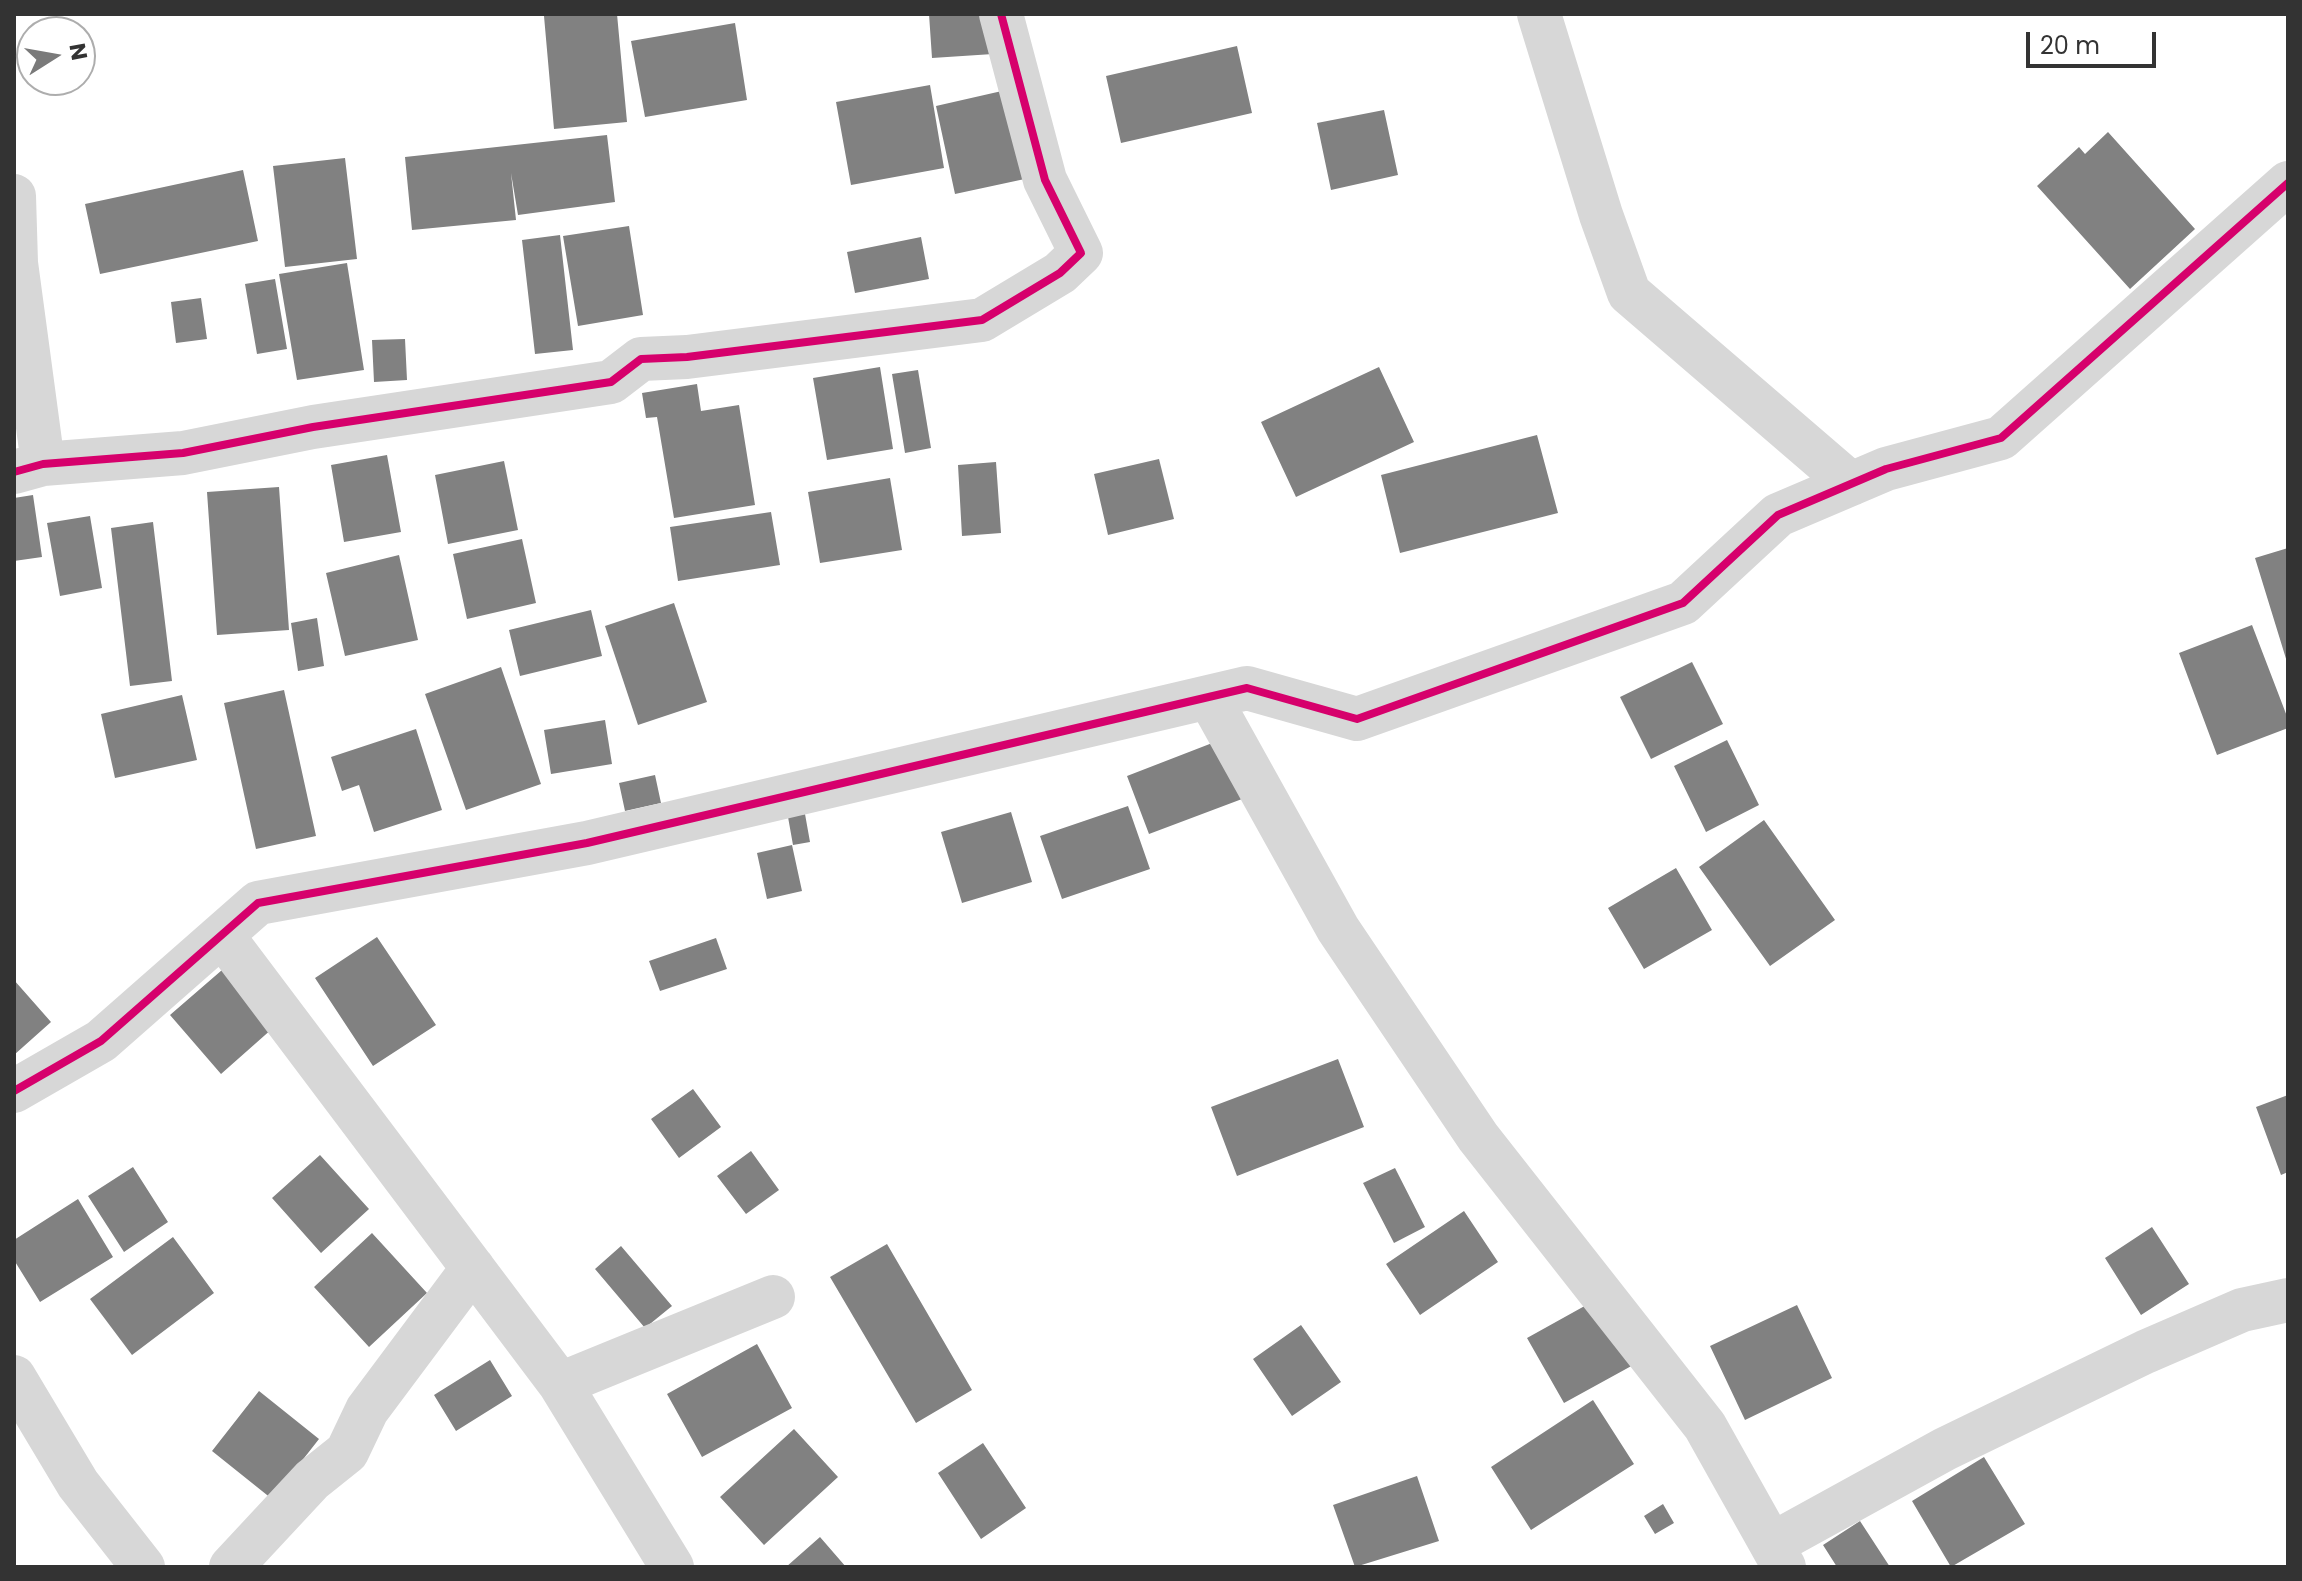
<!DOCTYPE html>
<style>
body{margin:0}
#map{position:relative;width:2302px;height:1581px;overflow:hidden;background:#fff;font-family:Poppins,sans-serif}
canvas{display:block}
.frame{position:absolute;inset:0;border:16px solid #333;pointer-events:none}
.north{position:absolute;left:16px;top:16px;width:80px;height:80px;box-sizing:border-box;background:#fff;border:2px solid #adadad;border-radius:50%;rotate:79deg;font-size:22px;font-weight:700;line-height:32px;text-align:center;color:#333}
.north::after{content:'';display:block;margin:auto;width:28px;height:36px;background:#7a7a7a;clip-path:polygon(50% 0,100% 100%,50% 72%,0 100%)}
.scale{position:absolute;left:2026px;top:32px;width:130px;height:36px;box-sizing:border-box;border:4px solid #333;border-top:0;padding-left:10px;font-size:24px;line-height:28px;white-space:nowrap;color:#333;-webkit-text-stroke:6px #fff;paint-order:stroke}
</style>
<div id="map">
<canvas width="2302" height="1581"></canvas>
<div class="frame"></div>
<div class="north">N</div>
<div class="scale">20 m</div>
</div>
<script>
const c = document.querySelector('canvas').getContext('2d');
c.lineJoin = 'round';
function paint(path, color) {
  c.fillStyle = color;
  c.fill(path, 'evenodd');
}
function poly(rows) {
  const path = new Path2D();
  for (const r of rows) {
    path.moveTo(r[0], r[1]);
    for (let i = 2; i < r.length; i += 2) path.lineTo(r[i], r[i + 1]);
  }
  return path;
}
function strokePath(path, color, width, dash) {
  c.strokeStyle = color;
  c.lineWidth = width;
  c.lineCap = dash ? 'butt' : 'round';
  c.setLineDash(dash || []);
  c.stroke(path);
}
paint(poly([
 [617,14,627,122,554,129,544,16],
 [929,14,991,14,993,54,932,58],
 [735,23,747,100,645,117,631,41],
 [1237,46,1252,113,1121,143,1106,76],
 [930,85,944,168,851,185,836,102],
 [1015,88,1034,177,955,194,936,106],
 [1384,110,1398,175,1331,190,1317,123],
 [2108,132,2195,229,2130,289,2037,186,2079,147,2085,154],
 [607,135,615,202,518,215,511,173,516,220,412,230,405,157],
 [345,158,357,259,285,267,273,166],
 [243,170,258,241,100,274,85,204],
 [629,226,643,315,578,326,563,236],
 [560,235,573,350,535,354,522,240],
 [921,237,929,279,855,293,847,252],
 [347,263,364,370,297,380,279,274],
 [275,279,287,349,257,354,245,284],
 [201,298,207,339,176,343,171,302],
 [405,339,407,380,374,382,372,340],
 [880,367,893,449,827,460,813,378],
 [1379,367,1414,442,1296,497,1261,422],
 [918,370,931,448,905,453,892,374],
 [697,384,701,411,739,405,755,505,674,518,657,417,646,418,642,393],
 [1537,435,1558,513,1400,553,1381,475],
 [387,455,401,532,344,542,331,465],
 [1159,459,1174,519,1108,535,1094,474],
 [504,461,518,530,448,544,435,475],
 [996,462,1001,533,962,536,958,465],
 [890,478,902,550,820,563,808,492],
 [279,487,289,630,217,635,207,492],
 [33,495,42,557,14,561,14,498],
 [771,512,780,565,678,581,670,527],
 [90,516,102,588,60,596,47,523],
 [153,522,172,681,130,686,111,528],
 [522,539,536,603,467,619,453,554],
 [2288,548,2288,662,2287,662,2255,558],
 [399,555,418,640,345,656,326,573],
 [674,603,707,702,638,725,605,626],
 [591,610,602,656,520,676,509,630],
 [317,618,324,666,298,671,291,623],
 [2252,625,2288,719,2288,728,2217,755,2179,653],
 [1692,662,1723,724,1651,759,1620,697],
 [501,667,541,784,466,810,425,694],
 [284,690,316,836,256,849,224,703],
 [182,695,197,760,115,778,101,714],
 [605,720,612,764,551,774,544,730],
 [416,729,442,810,374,832,359,785,342,791,331,757],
 [1220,740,1242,799,1149,834,1127,776],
 [1727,740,1759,805,1706,832,1674,766],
 [655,775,661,803,625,811,619,783],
 [1128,806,1150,869,1062,899,1040,836],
 [1011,812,1032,882,962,903,941,832],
 [805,814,810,842,793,845,788,817],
 [1764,820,1835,920,1770,966,1699,867],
 [792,845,802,891,767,899,757,853],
 [1676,868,1712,930,1644,969,1608,908],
 [377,937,436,1025,373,1066,315,978],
 [716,938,727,969,660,991,649,961],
 [222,970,273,1028,221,1074,170,1015],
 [14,980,51,1022,14,1055],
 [1338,1059,1364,1127,1237,1176,1211,1107],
 [693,1089,721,1127,679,1158,651,1119],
 [2288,1095,2288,1172,2281,1175,2256,1107],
 [751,1151,779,1190,746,1214,717,1176],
 [320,1155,369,1209,321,1253,272,1198],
 [133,1167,168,1222,124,1252,88,1196],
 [1395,1168,1425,1227,1394,1243,1363,1183],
 [78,1199,113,1257,40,1302,14,1260,14,1240],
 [1464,1211,1498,1262,1420,1315,1386,1264],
 [2152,1227,2189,1284,2141,1315,2105,1258],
 [372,1233,427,1293,369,1347,314,1287],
 [173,1237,214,1293,132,1355,90,1299],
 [887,1244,972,1390,916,1423,830,1277],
 [621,1246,672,1306,645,1328,595,1269],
 [1599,1298,1635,1364,1564,1403,1527,1338],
 [1797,1305,1832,1378,1745,1420,1710,1346],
 [1301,1325,1341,1382,1292,1416,1253,1359],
 [757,1344,792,1408,702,1457,667,1394],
 [490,1360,512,1396,456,1431,434,1395],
 [259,1391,319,1439,272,1499,212,1451],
 [1593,1400,1634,1464,1531,1530,1491,1467],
 [794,1429,838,1477,764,1545,720,1497],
 [983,1443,1026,1508,981,1539,938,1473],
 [1984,1457,2025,1524,1951,1567,1912,1501],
 [1417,1476,1439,1541,1355,1567,1333,1505],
 [1663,1504,1674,1523,1655,1534,1644,1516],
 [1860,1521,1890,1567,1837,1567,1823,1545],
 [820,1537,846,1567,786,1567]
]), '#818181');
strokePath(poly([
 [1539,14,1601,215,1629,293,1851,484],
 [14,196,16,263,43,464],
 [14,472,43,464,183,453,313,427,611,382,641,359,687,357,982,320,1060,273,1081,253,1045,180,1001,14],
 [1209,697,1338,929,1478,1137,1705,1426,1784,1567],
 [222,935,560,1384],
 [14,1091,101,1041,258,903,587,843,1247,688,1357,719,1683,603,1778,515,1886,469,2001,438,2288,183],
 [14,1377,78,1484,143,1567],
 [1774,1548,1785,1537,1945,1449,2145,1352,2242,1310,2288,1300],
 [231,1567,312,1480,347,1452,367,1410,473,1268],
 [672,1567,560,1384,773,1297]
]), '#d7d7d7', 44);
strokePath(poly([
 [14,472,43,464,183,453,313,427,611,382,641,359,687,357,982,320,1060,273,1081,253,1045,180,1001,14],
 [14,1091,101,1041,258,903,587,843,1247,688,1357,719,1683,603,1778,515,1886,469,2001,438,2288,183]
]), '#d6006c', 8);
</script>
